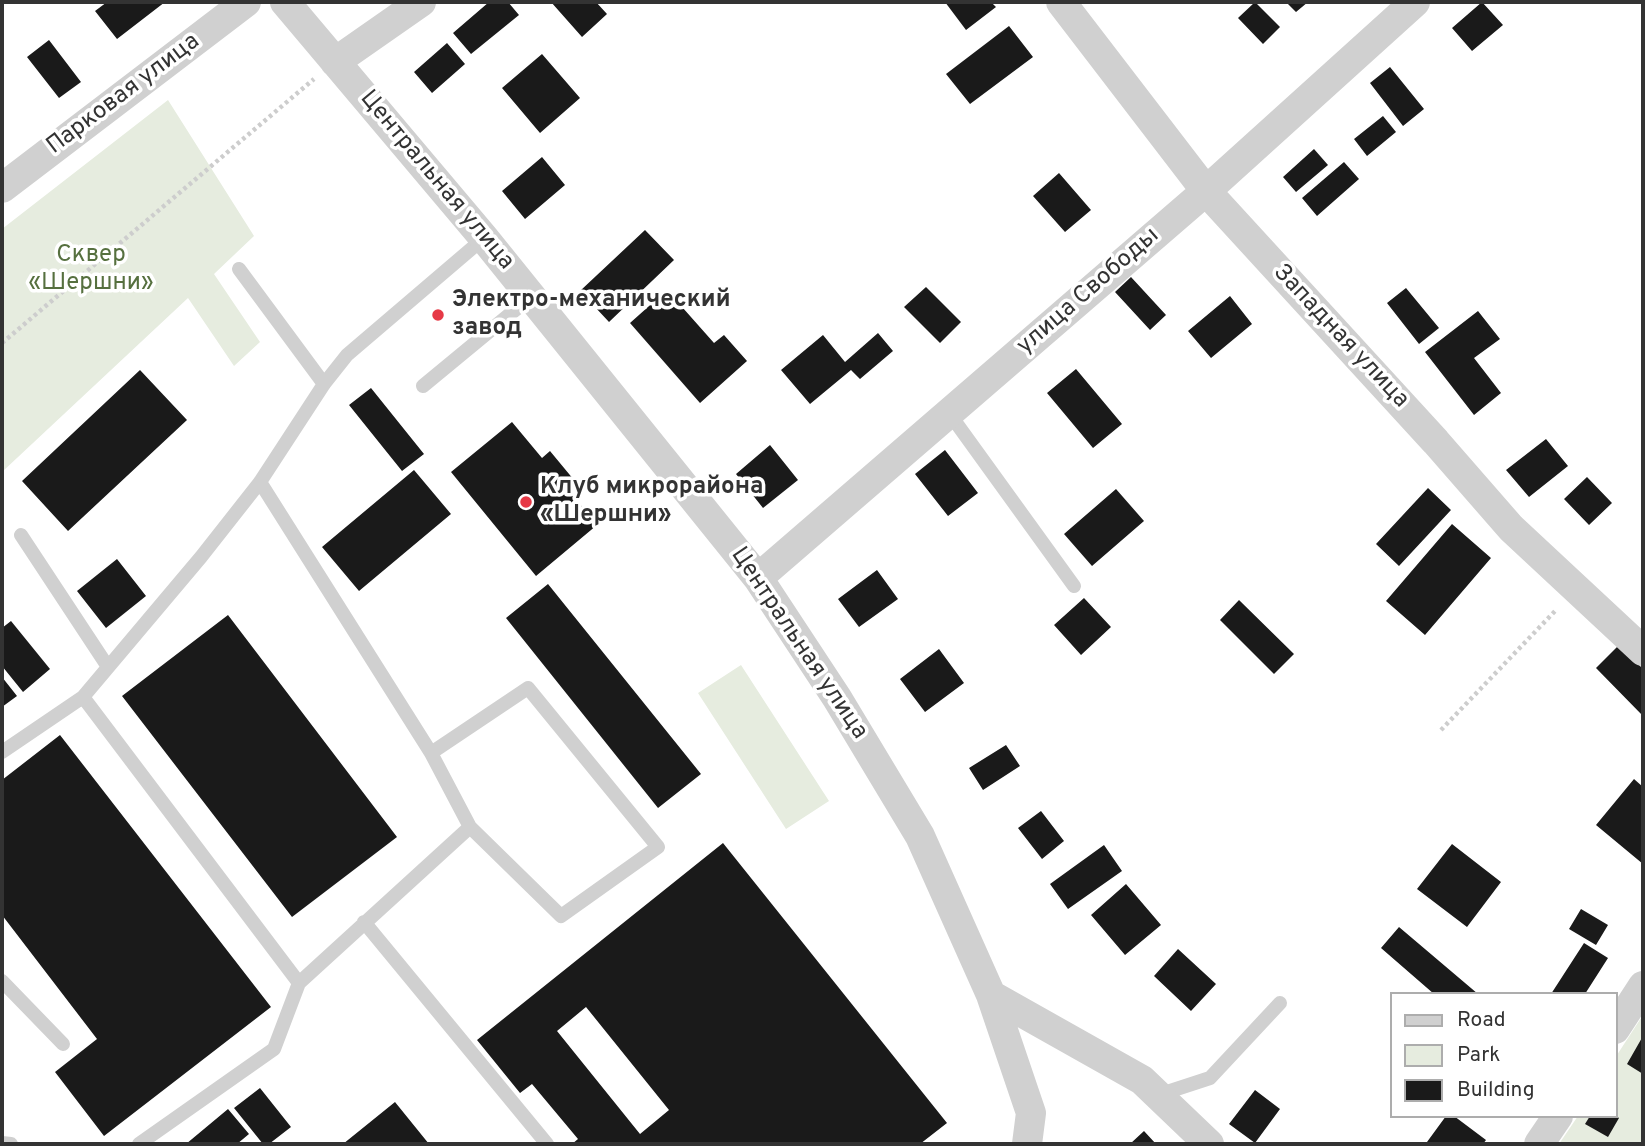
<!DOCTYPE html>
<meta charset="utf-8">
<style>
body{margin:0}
#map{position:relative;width:1645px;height:1146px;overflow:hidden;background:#fff;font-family:Overpass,sans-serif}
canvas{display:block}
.frame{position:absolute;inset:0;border:4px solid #333;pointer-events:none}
.legend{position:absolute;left:1390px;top:992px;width:228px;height:126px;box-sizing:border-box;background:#fff;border:2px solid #adadad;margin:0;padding:9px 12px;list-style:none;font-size:21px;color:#333}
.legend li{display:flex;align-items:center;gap:14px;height:35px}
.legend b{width:35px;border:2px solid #adadad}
</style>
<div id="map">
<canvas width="1645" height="1146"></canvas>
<div class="frame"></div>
<ul class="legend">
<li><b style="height:9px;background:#d0d0d0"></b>Road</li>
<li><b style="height:19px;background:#e6ecdf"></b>Park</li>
<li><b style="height:19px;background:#1a1a1a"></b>Building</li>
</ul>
</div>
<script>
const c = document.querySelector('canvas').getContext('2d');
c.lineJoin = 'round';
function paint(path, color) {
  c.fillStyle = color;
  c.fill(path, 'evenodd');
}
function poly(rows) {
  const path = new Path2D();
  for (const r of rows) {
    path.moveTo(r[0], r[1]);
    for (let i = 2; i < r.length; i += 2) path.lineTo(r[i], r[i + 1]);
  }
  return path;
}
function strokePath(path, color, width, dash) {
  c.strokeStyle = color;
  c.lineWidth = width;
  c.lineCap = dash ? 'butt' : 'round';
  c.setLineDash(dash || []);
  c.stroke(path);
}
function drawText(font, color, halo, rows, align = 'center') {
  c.font = font + ' Overpass,sans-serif';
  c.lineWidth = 7;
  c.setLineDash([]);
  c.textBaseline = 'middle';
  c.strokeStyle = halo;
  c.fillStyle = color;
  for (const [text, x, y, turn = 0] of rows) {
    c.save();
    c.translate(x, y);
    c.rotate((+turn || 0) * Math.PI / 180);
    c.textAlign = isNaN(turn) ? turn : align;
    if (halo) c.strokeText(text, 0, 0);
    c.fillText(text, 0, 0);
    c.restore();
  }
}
paint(poly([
 [168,100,254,236,214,274,260,342,234,366,188,298,2,472,2,229],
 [741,665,829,801,786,829,698,693],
 [1643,1015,1643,1144,1559,1144,1578,1116,1615,1116,1615,1058]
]), '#e6ecdf');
paint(poly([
 [107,2,165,2,117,39,95,11],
 [489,2,508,2,519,15,471,54,453,33],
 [551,2,596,2,607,14,582,37],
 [945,2,991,2,996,7,966,30],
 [1255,2,1280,27,1263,44,1238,18],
 [1286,2,1308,2,1296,12],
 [1482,2,1503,25,1472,51,1452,28],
 [1009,26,1033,57,970,104,946,74],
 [49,40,81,82,59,98,27,57],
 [447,43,465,64,432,93,414,72],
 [542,54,580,98,540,133,502,88],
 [1390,67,1424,109,1403,126,1370,83],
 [1383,116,1396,132,1367,156,1354,139],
 [1314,149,1328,165,1296,192,1283,177],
 [542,157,565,185,525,219,502,191],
 [1344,162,1359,179,1317,216,1302,198],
 [1059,173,1091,210,1065,232,1033,196],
 [645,230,674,260,609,322,580,291],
 [1131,277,1166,315,1150,330,1115,292],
 [926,287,961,322,940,343,904,307],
 [1406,288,1439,328,1419,344,1387,303],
 [667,290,714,343,724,335,747,361,700,403,630,323],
 [1230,296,1252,324,1211,358,1188,331],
 [1478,311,1500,339,1474,358,1501,393,1474,415,1425,352],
 [878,333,893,351,860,379,851,370,810,404,781,370,823,335,845,362],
 [1076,369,1122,424,1093,448,1047,393],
 [140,370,187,420,68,531,22,481],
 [371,388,424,454,402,471,349,405],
 [512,422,542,458,550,451,574,480,566,487,597,525,536,576,451,472],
 [1546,439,1568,466,1529,497,1506,470],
 [770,445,798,480,763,508,736,474],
 [945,450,978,493,948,516,915,474],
 [414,470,451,514,359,591,322,547],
 [1587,477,1612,503,1589,525,1564,499],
 [1428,488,1451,510,1399,566,1376,544],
 [1116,489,1144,521,1092,566,1064,534],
 [1452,524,1491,558,1425,635,1386,601],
 [117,559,146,596,106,628,77,591],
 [877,570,898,599,859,627,838,599],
 [548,584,701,774,658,808,506,618],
 [1084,598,1111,627,1081,655,1054,625],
 [1239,600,1294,654,1274,674,1220,620],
 [228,615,397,837,292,917,122,696],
 [11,621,50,669,23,692,2,666,2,628],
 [1619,645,1643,669,1643,716,1596,668],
 [939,649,964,683,925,712,900,679],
 [2,677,17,696,2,707],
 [60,735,271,1007,104,1136,55,1072,97,1039,2,915,2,780],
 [1006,745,1020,766,983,790,969,768],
 [1634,779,1643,787,1643,816,1641,818,1643,820,1643,864,1596,825],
 [1041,811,1064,841,1042,859,1018,828],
 [723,843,947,1123,920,1144,572,1144,578,1139,532,1084,520,1093,477,1040],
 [586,1007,669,1110,640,1134,557,1031],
 [1452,844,1501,882,1467,927,1417,889],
 [1104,845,1122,871,1068,909,1050,884],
 [1126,884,1161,925,1125,955,1091,915],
 [1581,909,1608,925,1596,945,1569,929],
 [1399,927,1478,994,1434,994,1381,948],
 [1584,943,1608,958,1585,994,1551,994],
 [1178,949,1216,984,1191,1011,1154,976],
 [1643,1036,1643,1074,1627,1064],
 [260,1088,291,1127,269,1144,263,1144,234,1108],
 [1255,1090,1280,1109,1255,1143,1229,1124],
 [395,1102,429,1144,343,1144],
 [228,1109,249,1134,237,1144,186,1144],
 [1446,1116,1454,1116,1486,1140,1483,1144,1430,1144,1427,1142],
 [1590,1116,1616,1116,1619,1118,1608,1137,1585,1124],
 [1144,1131,1156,1144,1130,1144]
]), '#1a1a1a');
strokePath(poly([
 [2,343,314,79],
 [1441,730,1557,609]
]), '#cdcdcd', 4.5, [3.5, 3.5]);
strokePath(poly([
 [239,269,324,384],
 [423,386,532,296],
 [949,413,1074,586],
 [260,482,431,753,470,827,561,916,658,847,528,688,431,753],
 [21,535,108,667],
 [83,697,299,983],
 [2,752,83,697,201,557,260,482,324,384,347,355,484,238],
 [364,922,547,1144],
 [2,981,63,1044],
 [1158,1095,1210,1078,1280,1003],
 [2,1143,11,1144],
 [139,1144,274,1049,299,983,470,827]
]), '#d0d0d0', 14);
strokePath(poly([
 [285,2,484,238,758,578,837,698,920,836,991,995,1031,1113,1027,1144],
 [1061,2,1206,191,1436,442,1511,528,1643,651],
 [335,62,421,2],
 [2,188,246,2],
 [758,578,1206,191,1415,2],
 [991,995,1142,1080,1209,1144],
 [1615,1029,1643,986],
 [1539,1144,1558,1116]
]), '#d0d0d0', 30);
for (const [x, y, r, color] of [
 [438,315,7,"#e63946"],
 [526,502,7,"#e63946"]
]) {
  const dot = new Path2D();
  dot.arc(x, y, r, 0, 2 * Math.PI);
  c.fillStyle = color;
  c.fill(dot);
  strokePath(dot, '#fff', 2.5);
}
drawText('24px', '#333', '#fff', [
 ["Парковая улица",124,95,-37],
 ["Центральная улица",436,181,50],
 ["улица Свободы",1089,292,-41],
 ["Западная улица",1340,337,47],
 ["Центральная улица",798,644,56]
]);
drawText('24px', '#56703f', '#fff', [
 ["Сквер",91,256],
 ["«Шершни»",91,284]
]);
drawText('bold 24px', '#333', '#fff', [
 ["Электро-механический",452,301],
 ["завод",452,329],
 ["Клуб микрорайона",540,488],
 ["«Шершни»",540,516]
], 'left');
</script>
